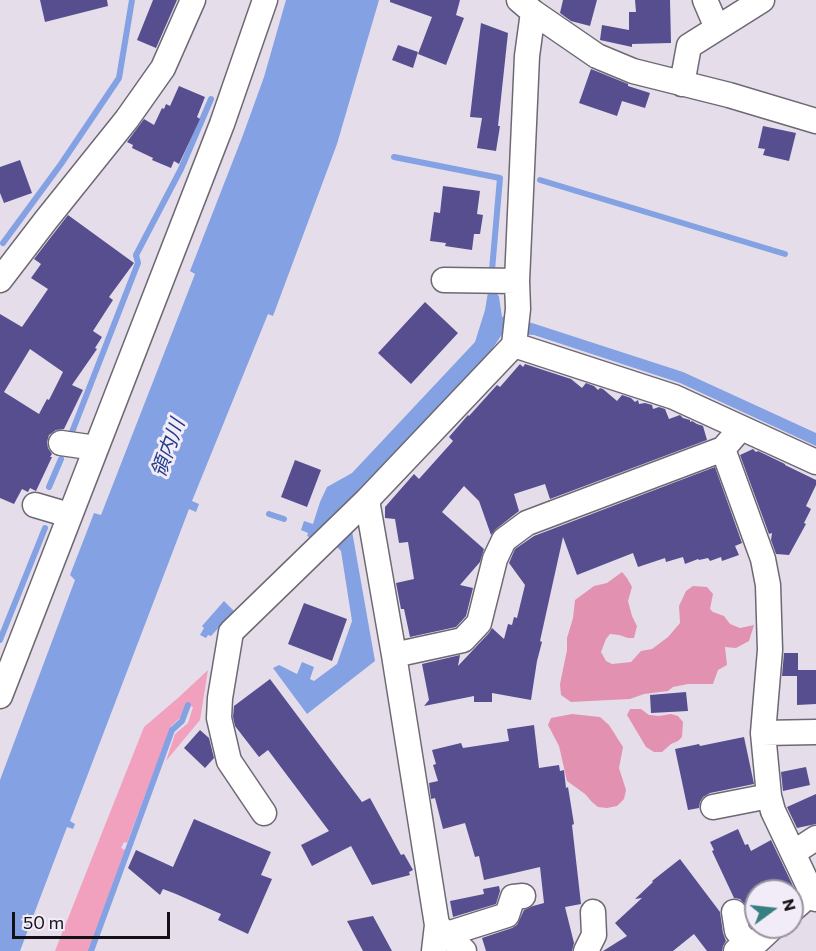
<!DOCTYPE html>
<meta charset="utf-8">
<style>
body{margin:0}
#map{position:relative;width:816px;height:951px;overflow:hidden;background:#e5deea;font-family:Commissioner,sans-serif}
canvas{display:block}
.north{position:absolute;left:744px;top:879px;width:60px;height:60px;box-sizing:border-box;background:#f2ebf8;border:2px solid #99949d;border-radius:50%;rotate:75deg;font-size:16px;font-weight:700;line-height:24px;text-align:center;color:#131115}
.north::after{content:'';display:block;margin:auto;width:21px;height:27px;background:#378081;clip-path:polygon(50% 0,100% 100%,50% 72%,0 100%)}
.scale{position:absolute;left:12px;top:912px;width:158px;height:27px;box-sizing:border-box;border:3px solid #131115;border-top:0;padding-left:8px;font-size:18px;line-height:21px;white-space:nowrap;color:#131115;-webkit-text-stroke:4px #f2ebf8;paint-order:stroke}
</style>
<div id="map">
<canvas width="816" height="951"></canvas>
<div class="north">N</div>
<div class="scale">50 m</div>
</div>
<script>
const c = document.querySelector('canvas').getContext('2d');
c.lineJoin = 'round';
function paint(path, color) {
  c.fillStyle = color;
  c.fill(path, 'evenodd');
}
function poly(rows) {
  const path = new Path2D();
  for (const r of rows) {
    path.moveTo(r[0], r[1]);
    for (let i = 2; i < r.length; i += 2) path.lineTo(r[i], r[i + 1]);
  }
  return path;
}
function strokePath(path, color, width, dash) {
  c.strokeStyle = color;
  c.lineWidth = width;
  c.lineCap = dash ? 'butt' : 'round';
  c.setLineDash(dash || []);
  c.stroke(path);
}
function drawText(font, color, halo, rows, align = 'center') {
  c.font = font + ' Commissioner,"Noto Sans JP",sans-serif';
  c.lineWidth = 6;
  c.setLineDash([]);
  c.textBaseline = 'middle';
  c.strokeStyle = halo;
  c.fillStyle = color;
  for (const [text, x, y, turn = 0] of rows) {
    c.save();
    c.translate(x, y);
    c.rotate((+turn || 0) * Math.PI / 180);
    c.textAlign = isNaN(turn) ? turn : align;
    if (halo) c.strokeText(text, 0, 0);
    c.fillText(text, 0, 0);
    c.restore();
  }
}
paint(poly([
 [208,670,200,720,166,761,175,734,188,723,193,707,186,704,180,718,171,726,127,843,124,842,121,848,125,850,88,951,55,951,144,727,179,697]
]), '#f1a1be');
paint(poly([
 [622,572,627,578,632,587,628,601,632,616,637,626,634,638,628,638,619,635,610,634,606,639,601,652,606,661,612,664,631,662,641,651,652,649,668,637,680,623,679,606,686,591,693,586,707,587,713,594,710,609,713,612,724,616,730,624,740,628,754,625,749,641,736,648,725,647,727,665,718,670,713,684,688,684,673,687,668,691,644,694,630,699,590,701,571,702,561,695,560,684,567,650,567,638,573,618,575,600,594,586,607,583],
 [630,709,641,709,649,715,659,716,671,714,678,716,683,722,682,737,678,741,671,744,662,752,654,752,646,747,627,715],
 [572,714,600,717,609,725,623,747,619,768,626,790,624,799,617,806,607,808,598,807,592,802,585,794,567,781,559,746,548,725,551,718]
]), '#e292b0');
paint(poly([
 [286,0,379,0,337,144,273,316,268,314,192,501,199,504,196,512,189,509,70,821,75,824,73,829,67,827,20,951,0,951,0,780,75,580,70,575,94,513,101,515,195,274,190,271,243,135,264,77],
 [496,291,499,297,502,317,507,316,507,318,532,323,683,372,816,433,816,446,680,383,534,335,503,333,484,361,313,539,307,536,308,533,301,530,304,521,313,524,320,502,327,487,352,473,475,342,485,310,488,292],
 [352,531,375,661,307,714,273,668,279,665,297,674,302,662,314,667,310,679,314,681,337,664,352,621,341,551,337,547],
 [224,601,234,611,211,636,208,635,206,638,200,635,204,628,202,626]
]), '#83a1e3');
strokePath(poly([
 [394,157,500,178,492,270],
 [540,180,785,254],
 [3,243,61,164,119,78,132,0],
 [72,432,138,263,136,255,181,169,211,99],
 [49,487,61,459],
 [269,514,284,519],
 [0,640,45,528],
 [91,951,172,730,182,721,188,705]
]), '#83a1e3', 6);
paint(poly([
 [40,0,107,0,108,6,45,22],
 [153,0,177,0,156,48,137,40],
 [390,0,460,0,456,15,464,18,446,65,418,54,432,17,390,2],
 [563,0,597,0,590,26,571,21,560,13],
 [635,0,670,0,671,43,632,44,632,47,600,40,602,25,629,30,629,12,636,12],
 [481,23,508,33,498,126,500,126,496,151,477,148,482,118,470,117],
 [398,45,418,52,413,68,392,60],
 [591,69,628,84,628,86,650,93,645,108,622,101,617,116,579,103],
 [179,86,205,97,197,117,200,119,179,164,174,161,171,168,152,160,153,158,132,148,133,145,127,142,144,119,154,125,162,108,164,109,166,104,170,106],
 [763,126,796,133,789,161,763,155,765,149,758,148],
 [20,160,32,193,4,203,0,193,0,167],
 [443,186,480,191,477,214,483,215,480,234,474,234,472,250,445,246,446,243,430,241,434,212,440,213],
 [68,215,134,263,109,297,113,300,93,331,102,337,95,348,97,349,72,385,83,390,64,429,56,430,49,435,47,442,48,448,52,454,50,457,52,457,36,491,30,488,28,492,22,489,14,504,0,498,0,314,22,327,48,289,31,278,41,264,34,259],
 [30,349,63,372,49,400,47,399,39,414,4,392],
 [425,302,458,333,411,384,378,353],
 [520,364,523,367,525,364,571,379,582,388,586,383,594,386,598,390,600,388,603,389,617,401,622,395,631,398,635,402,638,400,639,404,645,403,652,405,653,409,659,407,665,409,669,419,680,415,683,418,690,420,690,422,692,421,697,424,703,426,707,440,550,499,545,484,514,494,519,511,496,529,491,535,479,501,464,486,442,512,484,549,480,562,460,585,473,588,466,616,456,627,410,637,404,609,401,609,396,583,414,579,408,542,399,543,395,519,385,518,385,507,414,474,419,479,453,441,449,437,468,415,469,416,497,385,500,387],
 [753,449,756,452,758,451,785,464,785,465,816,480,816,485,806,506,811,509,804,523,806,524,789,555,776,554,771,540,772,533,769,534,740,455],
 [295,460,321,470,307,507,281,497],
 [715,467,742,543,735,546,739,555,722,561,721,557,710,561,708,558,699,560,698,559,685,564,683,557,666,562,665,558,638,567,633,553,577,575,563,537,540,641,542,642,537,661,531,700,492,693,492,702,474,702,474,696,424,706,429,700,422,664,460,655,458,666,489,633,492,628,504,639,508,624,512,625,514,617,517,618,525,585,509,563,515,549,534,536],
 [304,603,347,619,332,661,288,644],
 [784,653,798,653,798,670,816,670,816,704,797,705,797,676,782,676],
 [270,679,362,802,370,798,401,855,404,854,413,870,409,872,410,875,372,885,351,846,312,866,301,845,329,831,268,750,259,757,235,726,233,717,234,706],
 [686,692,688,711,651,713,650,695],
 [534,725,539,768,559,765,560,771,564,770,566,788,568,787,574,824,572,825,581,904,565,907,574,943,572,951,486,951,482,938,512,928,517,925,524,910,533,906,544,903,540,867,484,880,479,856,475,857,465,823,443,829,435,798,431,799,429,783,438,781,433,765,436,764,432,750,461,743,463,748,509,741,507,729],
 [200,730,209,738,214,758,205,768,184,748],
 [744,737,754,784,710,793,703,797,700,802,699,808,688,810,675,749,699,744,700,746],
 [806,767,810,785,783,791,781,772],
 [816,794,816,824,797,828,787,807],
 [194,819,271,852,261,875,272,879,248,934,218,920,221,914,176,894,163,889,160,895,128,868,136,850,173,867],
 [738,829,745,845,748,844,751,851,771,840,794,888,789,891,756,891,756,923,752,927,745,904,740,899,734,898,712,851,714,850,710,842],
 [680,859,720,912,723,933,726,941,723,946,722,951,707,951,694,934,673,951,603,951,627,936,615,923,642,898,635,899,653,882,652,881],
 [499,886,500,891,496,904,453,917,450,901,484,894,483,889],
 [373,916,392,951,363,951,347,921]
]), '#574e8f');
const minor = poly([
 [519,0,533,12,597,56,633,71,729,95,816,121],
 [705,0,717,28],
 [682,84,689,46,762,0],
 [0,280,46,220,127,119,163,68,193,0],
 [444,280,517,281],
 [514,345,674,397,816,462],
 [61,443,96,448],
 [723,449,763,559,768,585,770,650,763,733,769,796,773,811,812,893,816,899],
 [35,505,69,515],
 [394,655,463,640,479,623,495,559,504,540,527,523,723,449,741,428],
 [0,696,222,124,265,0],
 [763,733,816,732],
 [713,807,769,796],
 [264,813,229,761,219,718,220,698,231,632,367,500],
 [793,853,816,838],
 [792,910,816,889],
 [734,912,737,931,746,942],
 [437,925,464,951],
 [447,934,507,915,513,897,523,896],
 [434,951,437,925,394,655,367,500,514,345,518,309,517,281,527,56,533,12],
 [586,951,594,935,593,912],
 [736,951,746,942,758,941,773,927]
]);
strokePath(minor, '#6e6873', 27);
strokePath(minor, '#fff', 24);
drawText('italic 20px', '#213e8b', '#f2ebf8', [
 ["領内川",168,448,-70]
]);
</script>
